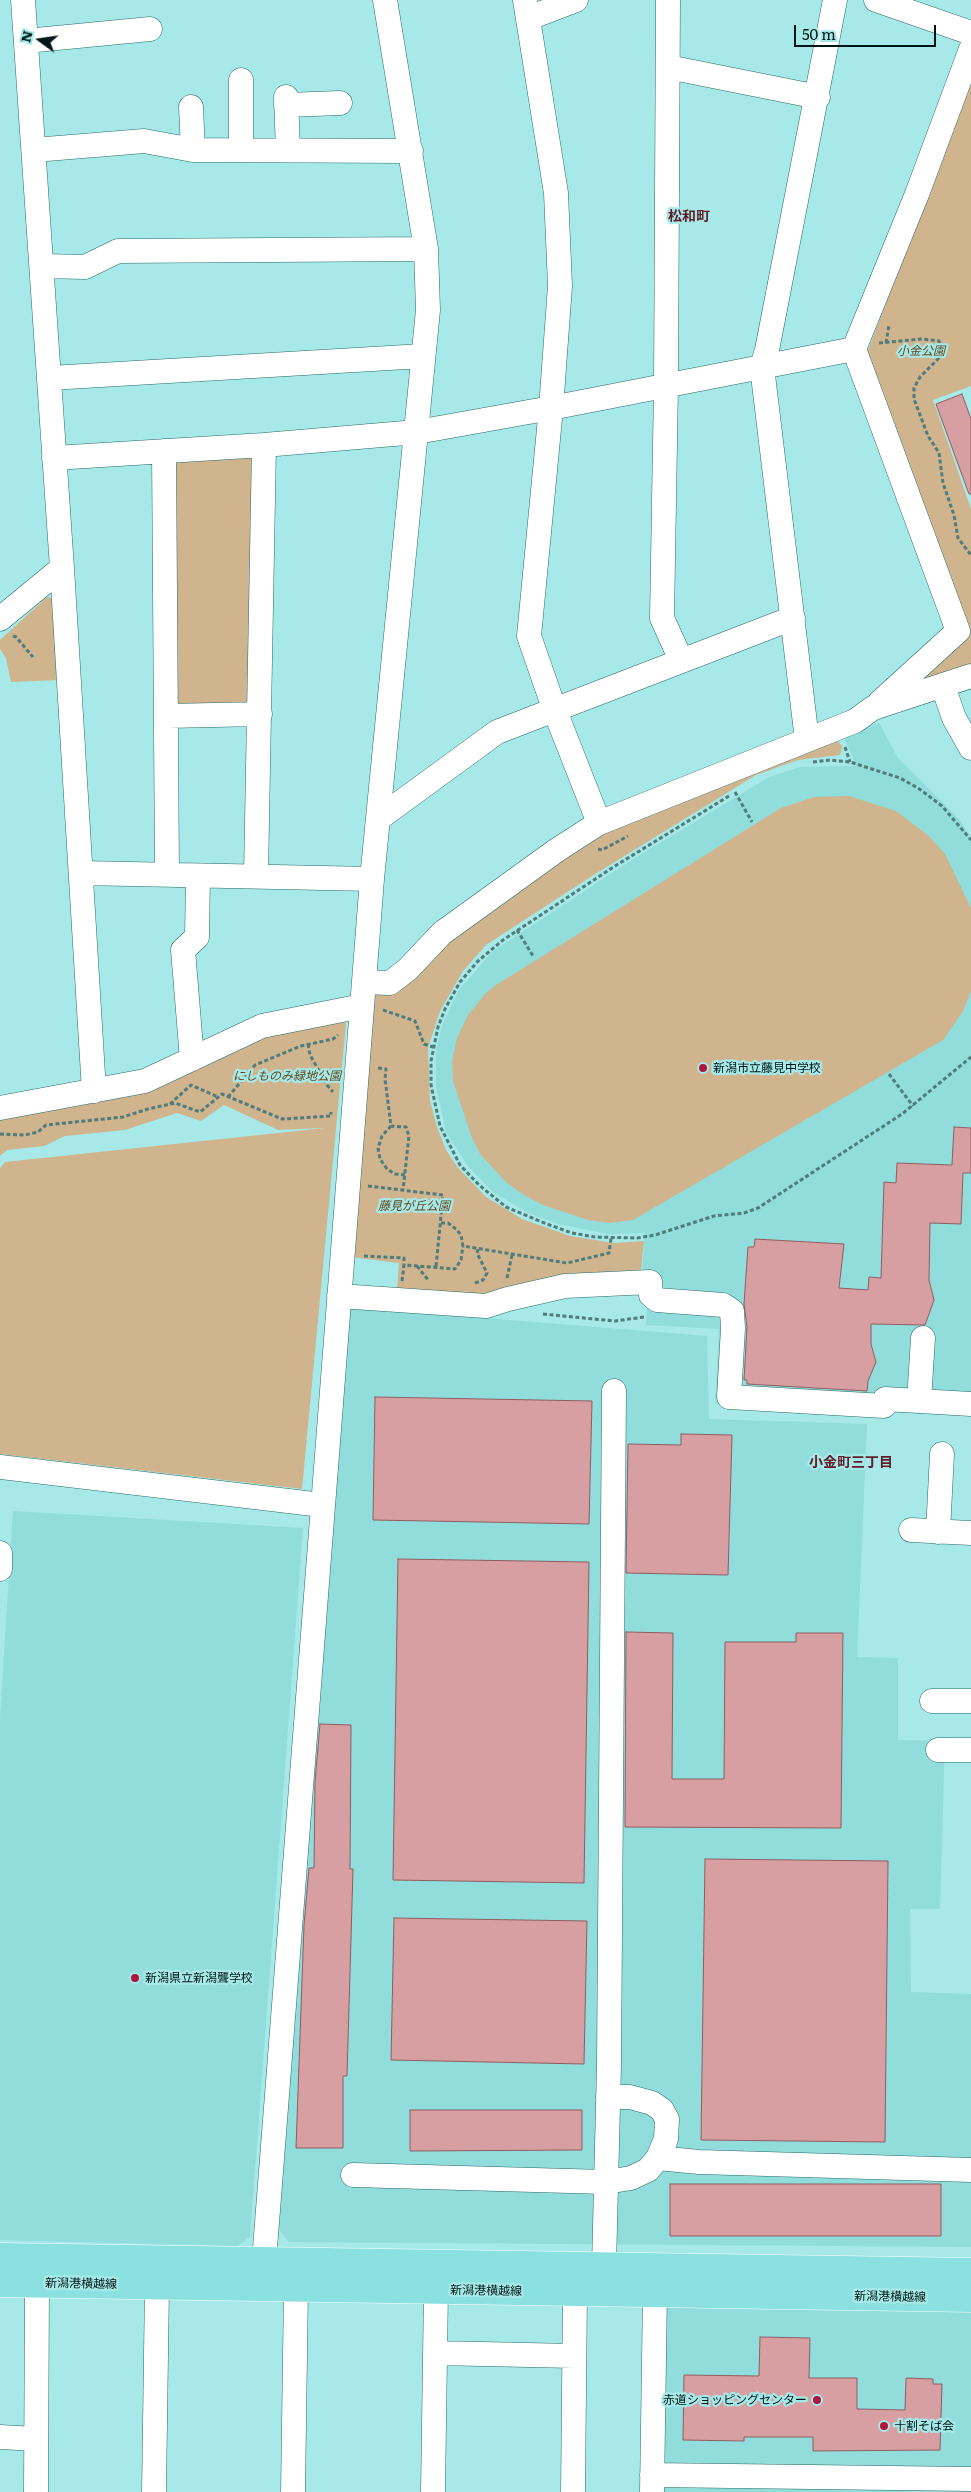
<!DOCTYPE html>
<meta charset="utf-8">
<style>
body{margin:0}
#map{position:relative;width:971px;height:2492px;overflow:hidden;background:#a6e9e8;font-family:Literata,serif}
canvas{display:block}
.north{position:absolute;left:15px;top:15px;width:50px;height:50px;-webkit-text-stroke:4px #a6e9e8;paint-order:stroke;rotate:284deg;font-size:14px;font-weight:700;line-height:20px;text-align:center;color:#001616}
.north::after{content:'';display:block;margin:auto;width:18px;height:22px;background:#001616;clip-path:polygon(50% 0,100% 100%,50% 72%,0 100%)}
.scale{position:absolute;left:794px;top:25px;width:142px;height:22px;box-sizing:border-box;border:2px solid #001616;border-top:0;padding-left:6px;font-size:15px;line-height:18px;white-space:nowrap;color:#001616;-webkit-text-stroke:4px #a6e9e8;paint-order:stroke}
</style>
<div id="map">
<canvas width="971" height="2492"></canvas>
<div class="north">N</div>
<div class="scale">50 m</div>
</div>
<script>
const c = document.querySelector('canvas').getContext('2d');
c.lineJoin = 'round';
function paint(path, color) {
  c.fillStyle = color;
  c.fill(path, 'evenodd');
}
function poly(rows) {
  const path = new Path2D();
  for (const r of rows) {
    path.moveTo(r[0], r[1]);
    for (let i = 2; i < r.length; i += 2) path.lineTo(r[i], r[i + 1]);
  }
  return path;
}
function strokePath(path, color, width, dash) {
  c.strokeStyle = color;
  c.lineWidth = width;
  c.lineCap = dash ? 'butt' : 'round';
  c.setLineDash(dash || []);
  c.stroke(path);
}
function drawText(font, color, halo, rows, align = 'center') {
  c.font = font + ' Literata,"Noto Sans JP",serif';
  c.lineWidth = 4.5;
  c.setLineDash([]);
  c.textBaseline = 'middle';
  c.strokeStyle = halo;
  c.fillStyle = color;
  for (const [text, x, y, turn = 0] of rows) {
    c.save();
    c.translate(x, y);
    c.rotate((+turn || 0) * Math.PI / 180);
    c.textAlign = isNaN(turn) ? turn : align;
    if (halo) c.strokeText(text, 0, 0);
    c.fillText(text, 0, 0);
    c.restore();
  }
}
paint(poly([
 [879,723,898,758,959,819,971,837,971,1416,715,1404,719,1329,646,1325,649,1270,642,1270,645,1233,608,1234,558,1224,528,1213,493,1192,467,1165,446,1132,436,1087,436,1049,443,1023,459,990,492,952,627,863,769,777,800,767,856,766,843,735],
 [350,1307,707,1336,709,1419,867,1424,857,1657,898,1658,898,1740,945,1741,940,1909,910,1909,911,1992,971,1994,971,2247,289,2242,277,2227],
 [13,1511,303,1528,250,2237,238,2246,0,2240,0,1718],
 [664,2305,971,2307,971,2492,662,2492]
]), '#90dddc');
paint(poly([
 [971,78,971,386,933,400,971,509,971,671,932,685,927,676,969,637,867,353],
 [264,445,260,714,167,716,164,451],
 [47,597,56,599,61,680,11,682,6,658,0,649,0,640],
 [833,736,842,746,840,755,798,760,756,775,592,876,486,945,463,971,440,1011,428,1048,430,1101,437,1127,446,1150,458,1168,486,1197,522,1219,570,1236,614,1243,644,1241,641,1270,590,1273,537,1281,482,1295,397,1290,399,1263,351,1257,369,1005,377,989,583,841],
 [849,796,896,811,929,836,945,854,971,908,971,991,963,1011,943,1040,633,1220,610,1223,588,1220,543,1205,524,1195,506,1182,480,1154,472,1138,453,1081,452,1061,457,1038,468,1015,486,993,496,985,781,808,814,797],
 [326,1013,346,1023,302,1489,0,1454,0,1168,5,1162,325,1128,278,1130,224,1105,201,1121,177,1113,125,1130,65,1136,44,1146,7,1150,0,1156,0,1108,94,1091]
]), '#d0b48d');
const building = poly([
 [962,394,971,419,971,494,969,494,936,404,962,394],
 [954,1127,971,1128,971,1173,963,1173,961,1224,930,1223,929,1280,934,1300,925,1325,871,1324,871,1344,876,1362,868,1381,867,1391,747,1384,747,1380,744,1380,747,1327,744,1304,748,1247,754,1247,755,1239,844,1244,839,1288,868,1290,869,1277,881,1278,884,1182,896,1183,897,1163,952,1165,954,1127],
 [375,1397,592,1401,589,1524,373,1520,375,1397],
 [681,1434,732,1435,728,1575,626,1573,628,1444,681,1445,681,1434],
 [398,1559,589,1562,584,1883,393,1880,398,1559],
 [626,1632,673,1633,672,1779,724,1779,725,1642,796,1642,796,1633,843,1633,841,1828,625,1827,626,1632],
 [320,1724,351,1725,350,1869,353,1869,347,2076,343,2076,343,2148,296,2148,304,1925,309,1868,314,1868,315,1782,320,1724],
 [705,1859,888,1861,885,2142,701,2140,705,1859],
 [394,1918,587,1921,584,2064,391,2060,394,1918],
 [410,2110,582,2110,582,2150,410,2151,410,2110],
 [670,2184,941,2184,941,2236,670,2236,670,2184],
 [760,2337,810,2338,809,2378,857,2378,857,2409,905,2410,906,2378,933,2379,933,2384,942,2384,940,2450,813,2451,813,2437,744,2437,744,2441,683,2440,684,2375,759,2376,760,2337]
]);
paint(building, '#d79fa2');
strokePath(building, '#905d61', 1);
const minor = poly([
 [23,0,62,568],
 [525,0,556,193,560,286,551,408,529,636,555,711,599,823],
 [668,0,666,386,662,618,681,660],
 [876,0,971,33],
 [529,18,576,0],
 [26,41,150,29],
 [668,67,818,97],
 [286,97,288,150],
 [286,105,340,103],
 [191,107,193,150],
 [34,150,144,141,193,150,411,151],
 [241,150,241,80],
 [43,266,85,267,118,251,426,249],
 [854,349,958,631,880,702],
 [50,378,423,356],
 [164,451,167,874],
 [54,458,264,445,417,432,551,408,854,349,917,194,971,49],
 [0,619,62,568,94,1091],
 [943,686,954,718,971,748],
 [167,716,260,714],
 [807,740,762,367,767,350,835,0],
 [378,819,497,732,793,618],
 [81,873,372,879],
 [256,876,264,445],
 [364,982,390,983,408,969,442,933,557,850,599,823,855,721,873,708,971,676],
 [192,1059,183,950,197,937,198,876],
 [0,1108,145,1081,262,1026,362,1006],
 [339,1296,486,1306,508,1299,565,1286,650,1282,651,1295,657,1300,723,1305,732,1311,733,1328,729,1397,884,1406,885,1399,971,1404],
 [919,1401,923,1338],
 [0,1467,322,1505],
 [911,1530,971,1533],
 [938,1532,942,1454],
 [0,1553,0,1569],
 [932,1701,971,1701],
 [938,1750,971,1750],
 [658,2158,699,2162,971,2170],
 [353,2175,606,2182,631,2178,648,2170,658,2158,666,2139,667,2119,662,2110,652,2103,630,2097,608,2097],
 [264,2261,372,879,428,310,426,249,385,0],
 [604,2266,609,2065,614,1391],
 [435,2353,574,2356],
 [0,2437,36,2439],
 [652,2475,971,2479],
 [36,2492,37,2284],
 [154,2492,157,2286],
 [293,2492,296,2288],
 [433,2492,436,2290],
 [573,2492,575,2292],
 [652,2492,655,2293]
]);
const major = poly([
 [0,2257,971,2272],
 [0,2283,971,2298]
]);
strokePath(minor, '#266a6a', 25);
strokePath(major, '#fff', 29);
strokePath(poly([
 [879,343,921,339,939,341,942,349,938,359,920,377,914,388,914,399,928,436,939,453,943,483,954,515,958,538,971,555],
 [886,343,889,325],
 [13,636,16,637,33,657],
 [845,747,850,762],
 [813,762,830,760,850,762,900,778,918,788,942,806,971,840],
 [735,792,752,822],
 [729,796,615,866,503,940,478,961,460,982,445,1009,438,1027,431,1061,431,1085,440,1126,460,1165,479,1185,506,1207,547,1224,572,1233,595,1237,637,1238,655,1235,714,1216,744,1213,758,1208,902,1114,971,1057],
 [598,849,602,850,628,836],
 [517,930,533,956],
 [383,1010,415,1021,424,1044,433,1047],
 [308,1044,310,1055,327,1085,333,1092],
 [378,1068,386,1069,385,1079,391,1126,406,1127,409,1136,403,1190],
 [889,1074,913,1106],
 [228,1097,255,1065,301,1046,333,1039,338,1035],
 [170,1104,191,1085,218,1097],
 [391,1126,382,1136,378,1148,380,1159,387,1169,395,1174,405,1175],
 [0,1134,25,1135,38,1132,46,1125,123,1117,148,1109,175,1103,200,1112,222,1094,282,1119,331,1116,331,1112],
 [368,1186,443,1195,436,1267],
 [441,1223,448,1223,456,1229,461,1235,463,1246,567,1263,609,1253,611,1238],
 [364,1256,404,1258,404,1265],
 [417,1266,429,1281],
 [507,1278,512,1255],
 [402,1281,404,1265,455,1269,461,1260,463,1246],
 [475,1283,483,1280,487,1273,477,1253,479,1247],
 [543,1314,615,1321,644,1317]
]), '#507c7b', 3, [4, 2.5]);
strokePath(minor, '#fff', 24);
strokePath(major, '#8be0e0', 28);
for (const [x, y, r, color] of [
 [703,1068,5,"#ac163c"],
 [135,1978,5,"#ac163c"],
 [817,2400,5,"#ac163c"],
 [884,2426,5,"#ac163c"]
]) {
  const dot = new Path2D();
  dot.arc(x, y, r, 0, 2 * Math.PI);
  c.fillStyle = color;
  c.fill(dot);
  strokePath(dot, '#a6e9e8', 2);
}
drawText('italic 12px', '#64471a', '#a6e9e8', [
 ["小金公園",921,351],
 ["にしものみ緑地公園",287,1076],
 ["藤見が丘公園",414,1206]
]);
drawText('12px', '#001616', '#a6e9e8', [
 ["新潟市立藤見中学校",713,1068],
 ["新潟県立新潟聾学校",145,1978],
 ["赤道ショッピングセンター",807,2400,"right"],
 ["十割そば会",894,2426]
], 'left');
drawText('12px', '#001616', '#a6e9e8', [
 ["新潟港横越線",81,2284,1],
 ["新潟港横越線",486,2291,1],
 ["新潟港横越線",890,2297,1]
]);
drawText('bold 14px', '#601b26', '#a6e9e8', [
 ["松和町",689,217],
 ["小金町三丁目",851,1463]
]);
</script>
